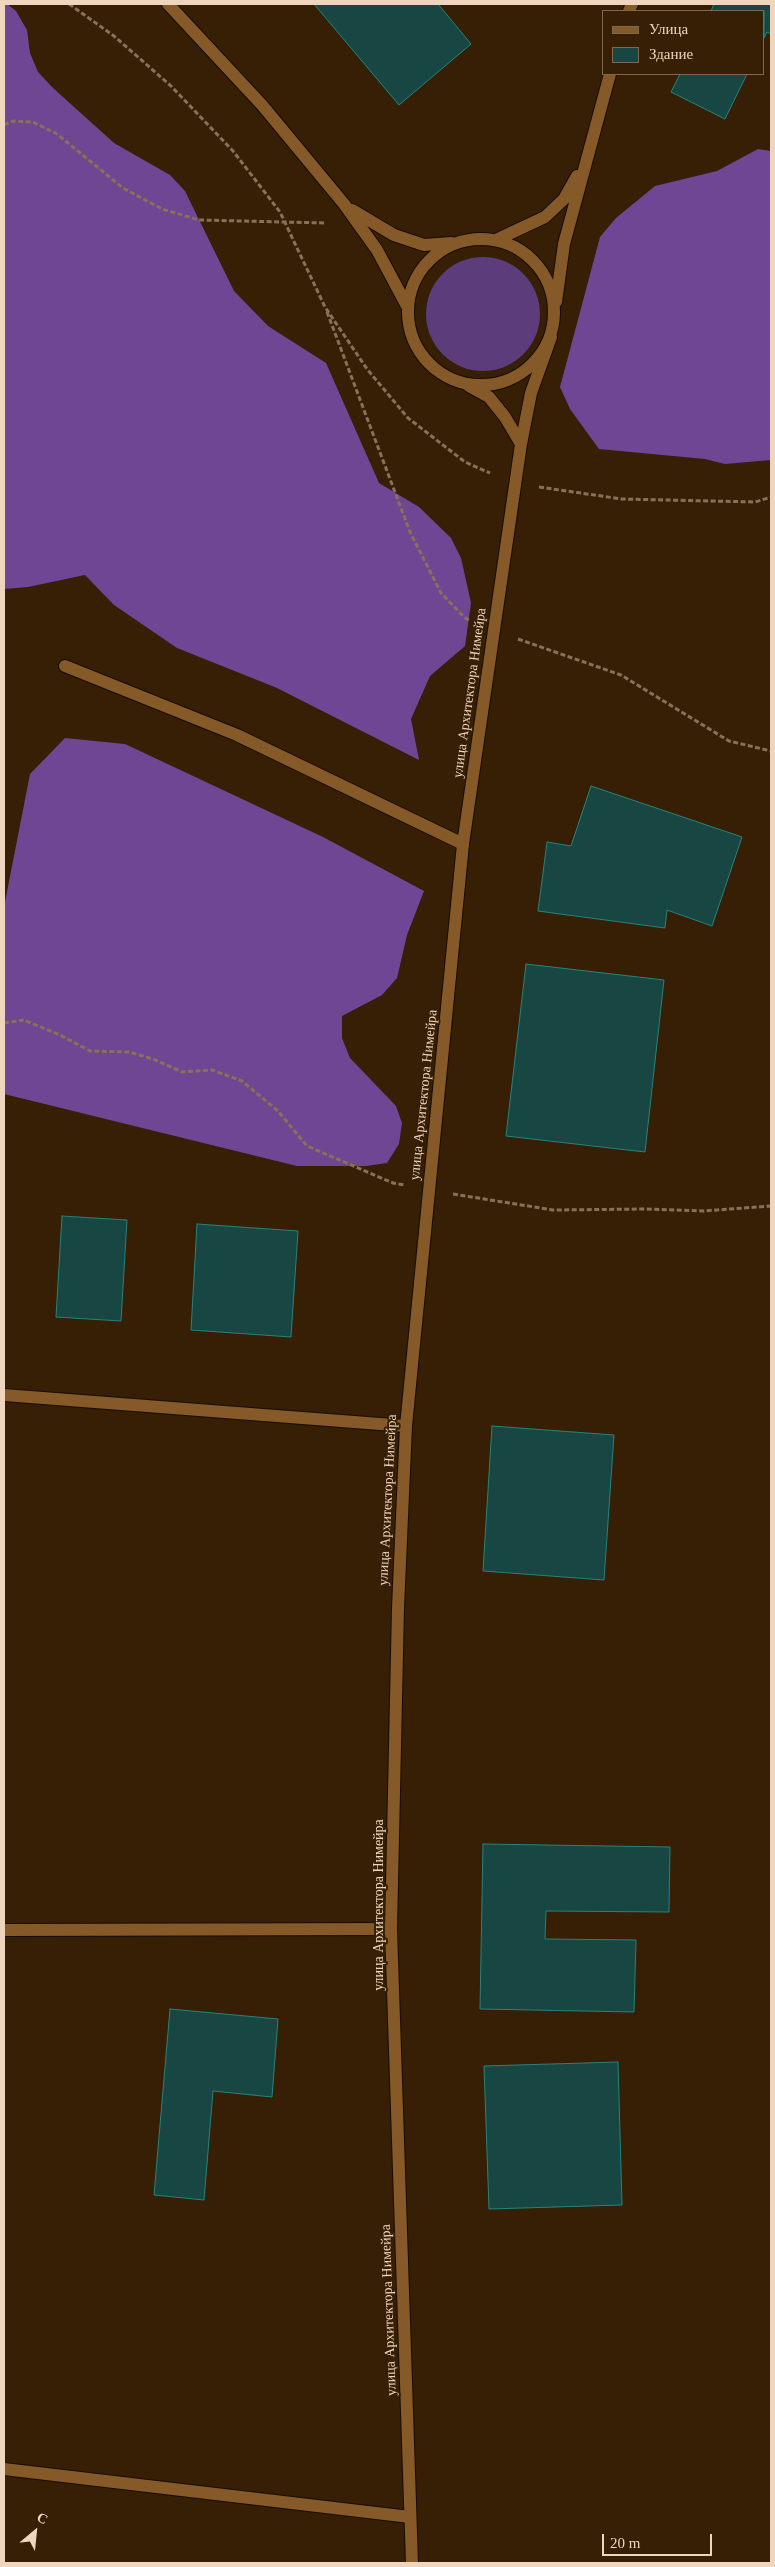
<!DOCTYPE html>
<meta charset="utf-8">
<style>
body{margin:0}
#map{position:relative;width:775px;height:2567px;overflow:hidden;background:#361f05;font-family:Georgia,serif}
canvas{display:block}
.frame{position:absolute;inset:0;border:5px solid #efd5bd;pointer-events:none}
.legend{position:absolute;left:602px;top:10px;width:162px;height:65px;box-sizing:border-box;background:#361f05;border:1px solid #80684f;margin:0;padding:6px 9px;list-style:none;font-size:15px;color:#efd5bd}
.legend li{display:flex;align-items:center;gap:10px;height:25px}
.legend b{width:25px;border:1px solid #80684f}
.north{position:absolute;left:10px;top:2507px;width:50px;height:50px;-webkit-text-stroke:4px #361f05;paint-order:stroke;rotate:28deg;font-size:14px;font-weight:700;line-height:20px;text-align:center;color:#efd5bd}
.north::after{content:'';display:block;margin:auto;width:18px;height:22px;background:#efd5bd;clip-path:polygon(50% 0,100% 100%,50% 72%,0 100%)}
.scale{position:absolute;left:602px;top:2534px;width:110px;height:22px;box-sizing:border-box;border:2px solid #efd5bd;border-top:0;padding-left:6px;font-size:15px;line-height:18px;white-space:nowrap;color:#efd5bd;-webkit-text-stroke:4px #361f05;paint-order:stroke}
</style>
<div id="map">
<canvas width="775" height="2567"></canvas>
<div class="frame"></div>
<ul class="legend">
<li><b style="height:6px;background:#865928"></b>Улица</li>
<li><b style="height:14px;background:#184642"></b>Здание</li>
</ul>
<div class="north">С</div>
<div class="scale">20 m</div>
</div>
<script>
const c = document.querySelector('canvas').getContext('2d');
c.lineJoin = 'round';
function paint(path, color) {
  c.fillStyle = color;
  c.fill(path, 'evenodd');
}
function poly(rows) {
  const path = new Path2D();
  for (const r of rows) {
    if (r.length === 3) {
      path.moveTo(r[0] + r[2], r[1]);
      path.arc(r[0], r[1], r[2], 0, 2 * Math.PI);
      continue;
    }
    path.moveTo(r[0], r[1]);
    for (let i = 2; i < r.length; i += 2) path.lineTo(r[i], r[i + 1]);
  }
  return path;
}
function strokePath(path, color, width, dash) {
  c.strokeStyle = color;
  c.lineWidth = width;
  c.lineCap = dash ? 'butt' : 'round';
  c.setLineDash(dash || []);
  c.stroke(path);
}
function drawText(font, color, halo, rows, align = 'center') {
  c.font = font + ' Georgia,serif';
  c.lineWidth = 4;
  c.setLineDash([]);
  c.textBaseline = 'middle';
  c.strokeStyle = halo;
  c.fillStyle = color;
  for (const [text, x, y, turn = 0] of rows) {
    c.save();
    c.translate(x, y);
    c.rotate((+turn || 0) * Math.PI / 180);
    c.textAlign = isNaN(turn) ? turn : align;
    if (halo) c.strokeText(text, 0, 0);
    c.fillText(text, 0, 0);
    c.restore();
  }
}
paint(poly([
 [483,314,57]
]), '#5d3c7c');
paint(poly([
 [4,4,7,4,16,11,27,30,30,53,38,72,53,88,114,143,170,175,185,191,234,291,268,326,326,363,379,483,419,507,451,538,461,558,471,603,465,646,430,676,411,719,419,760,277,688,177,648,114,605,85,575,28,587,4,589],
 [758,149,771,151,771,460,725,464,705,459,599,449,570,409,560,387,600,237,616,218,655,186,717,171],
 [65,738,125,744,323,837,424,891,407,935,397,978,382,995,342,1016,342,1038,350,1058,396,1106,402,1123,399,1144,387,1163,366,1166,297,1166,4,1094,4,907,30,774]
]), '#6f4694');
const building = poly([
 [314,4,438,4,471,44,399,105,314,4],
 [714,4,771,4,771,34,767,32,764,38,764,11,711,11,714,4],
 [680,74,747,74,725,119,671,92,680,74],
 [591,786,742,837,712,926,667,910,665,928,538,911,547,842,571,846,591,786],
 [526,964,664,980,645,1152,506,1136,526,964],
 [62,1216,127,1220,121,1321,56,1317,62,1216],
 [197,1224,298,1231,291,1337,191,1330,197,1224],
 [492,1426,614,1435,604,1580,483,1571,492,1426],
 [483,1844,670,1847,669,1912,546,1911,545,1939,636,1940,634,2012,480,2009,483,1844],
 [170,2009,278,2019,272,2097,213,2091,204,2200,154,2195,170,2009],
 [618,2062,622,2205,489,2209,484,2066,618,2062]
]);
paint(building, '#184642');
strokePath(building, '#25857d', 1);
const lane = poly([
 [65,666,237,735,463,844],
 [4,1395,406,1426],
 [4,1930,391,1929],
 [4,2469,410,2517]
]);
const street = poly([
 [168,4,262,105,344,204,377,250,408,308],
 [629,11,632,4],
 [352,210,394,235,424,245,451,243],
 [481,312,73],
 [496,240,545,217,564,199,577,176],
 [556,302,564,244,610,74],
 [469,386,489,397,505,417,521,444],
 [412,2563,391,1929,398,1608,406,1426,463,844,521,444,531,393,551,337]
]);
strokePath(lane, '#180b00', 14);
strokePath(street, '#180b00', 14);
strokePath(poly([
 [69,4,114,36,171,86,233,151,280,212,325,307,367,369,408,418,465,462,490,473],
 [4,125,13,121,33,122,57,134,123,188,162,209,199,220,325,223],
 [327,312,410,532,441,593,464,617,470,621],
 [539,487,622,499,755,502,771,497],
 [518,639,621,675,729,741,771,751],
 [4,1023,24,1020,60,1035,90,1051,129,1052,153,1059,182,1072,212,1070,242,1081,278,1111,307,1146,393,1183,405,1185],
 [453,1194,553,1210,647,1209,703,1211,771,1206]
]), '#897057', 3, [5, 2.5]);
strokePath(lane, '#865928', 12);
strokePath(street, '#865928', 12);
drawText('14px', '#efd5bd', '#361f05', [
 ["улица Архитектора Нимейра",470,693,-82],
 ["улица Архитектора Нимейра",424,1095,-84],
 ["улица Архитектора Нимейра",388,1500,-87],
 ["улица Архитектора Нимейра",379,1905,-90],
 ["улица Архитектора Нимейра",389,2310,-92]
]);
</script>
